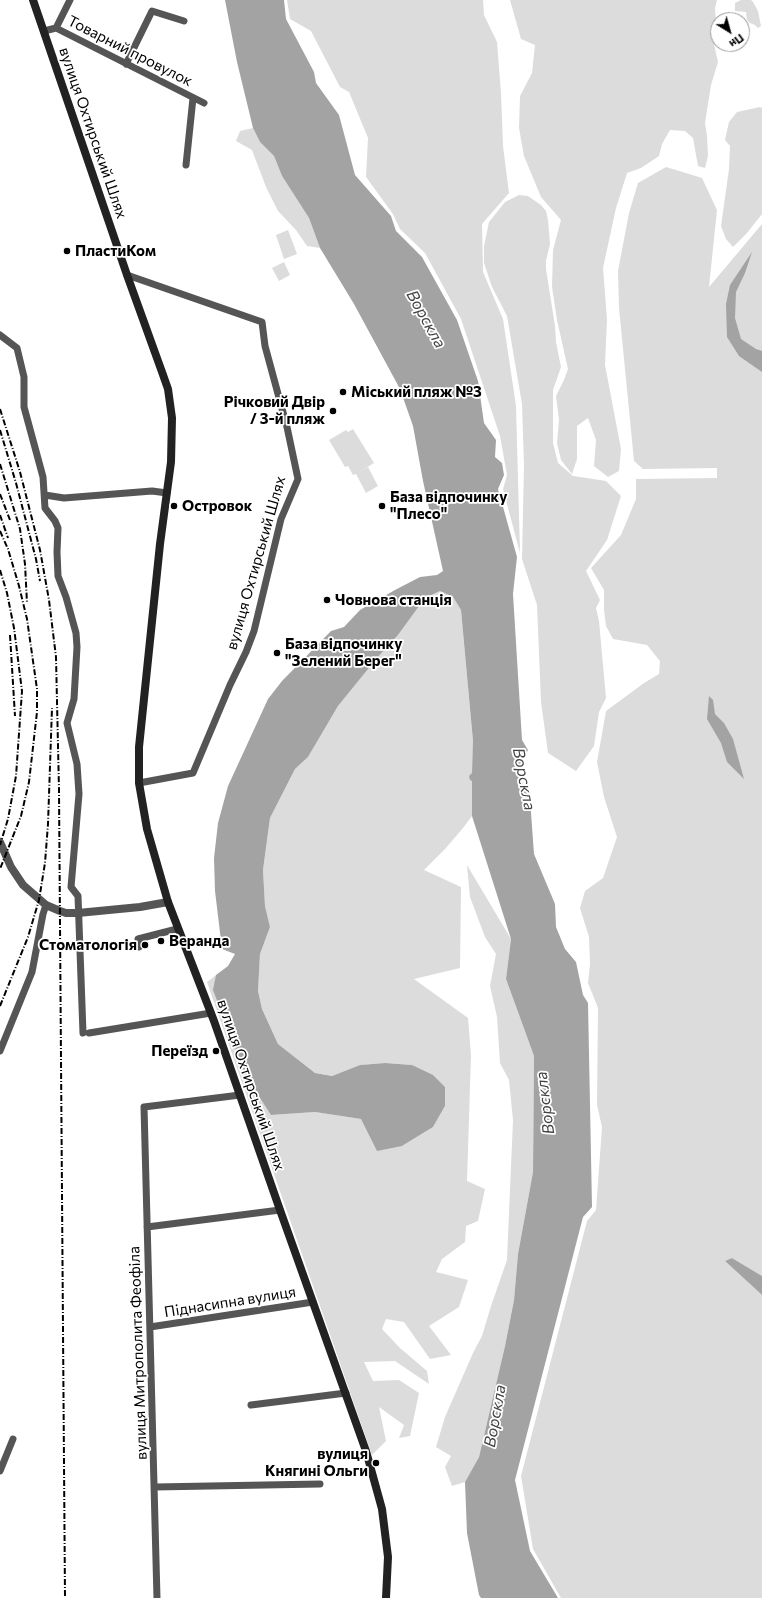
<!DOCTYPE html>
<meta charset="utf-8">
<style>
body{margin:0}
#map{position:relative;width:762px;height:1598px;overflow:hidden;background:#fff;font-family:Commissioner,sans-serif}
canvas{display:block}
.north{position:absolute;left:710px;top:12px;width:40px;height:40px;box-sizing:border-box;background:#fff;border:1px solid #999;border-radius:50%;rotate:143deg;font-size:11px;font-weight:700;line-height:16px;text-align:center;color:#000}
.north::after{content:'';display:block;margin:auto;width:14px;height:18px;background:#000;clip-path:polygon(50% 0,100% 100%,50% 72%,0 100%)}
</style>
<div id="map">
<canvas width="762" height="1598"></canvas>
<div class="north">Пн</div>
</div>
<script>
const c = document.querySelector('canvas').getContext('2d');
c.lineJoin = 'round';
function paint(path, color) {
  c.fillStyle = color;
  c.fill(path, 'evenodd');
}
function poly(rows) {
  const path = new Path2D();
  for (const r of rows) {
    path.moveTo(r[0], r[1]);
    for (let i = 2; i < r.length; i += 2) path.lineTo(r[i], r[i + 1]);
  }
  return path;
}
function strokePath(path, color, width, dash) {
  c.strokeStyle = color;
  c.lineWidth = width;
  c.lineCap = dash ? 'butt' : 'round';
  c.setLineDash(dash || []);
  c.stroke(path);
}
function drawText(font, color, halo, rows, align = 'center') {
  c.font = font + ' Commissioner,sans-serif';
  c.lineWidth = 3.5;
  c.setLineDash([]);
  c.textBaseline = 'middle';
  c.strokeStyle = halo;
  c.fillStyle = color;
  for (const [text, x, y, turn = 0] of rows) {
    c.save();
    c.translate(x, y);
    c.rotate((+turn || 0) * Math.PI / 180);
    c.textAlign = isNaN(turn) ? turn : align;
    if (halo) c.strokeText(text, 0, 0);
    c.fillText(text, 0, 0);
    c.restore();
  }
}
paint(poly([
 [287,0,483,0,484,15,497,42,501,93,503,146,509,193,482,224,483,272,503,319,516,406,520,553,503,489,507,475,500,436,461,319,425,253,400,229,393,214,366,177,368,138,349,92,340,87,311,31,290,19],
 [510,0,717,0,715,8,716,22,713,40,718,62,711,85,705,123,707,136,708,156,705,168,698,166,693,138,685,131,670,130,662,144,659,156,641,168,627,173,616,208,603,268,607,319,605,365,621,449,619,471,608,477,594,466,596,440,588,418,577,426,577,459,572,474,561,460,557,443,559,420,556,396,564,380,568,369,557,320,552,287,553,250,561,220,541,197,524,156,519,128,520,96,532,73,535,45,521,39],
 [741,0,751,0,753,2,758,11,761,26,758,28,755,25,750,23,747,20,746,12,735,11,735,3],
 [760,107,762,108,762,214,747,233,733,247,726,239,721,226,729,169,730,146,725,140,729,122,737,112],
 [253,128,260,142,274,156,282,176,309,218,320,248,307,246,296,230,278,211,266,187,252,150,236,141,240,131],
 [666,167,702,178,717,210,709,287,762,224,762,1276,732,1258,725,1261,762,1295,762,1598,561,1598,533,1549,521,1476,587,1221,596,1210,602,1127,597,1105,598,1008,588,983,590,964,589,937,580,908,585,891,603,878,617,837,604,797,597,762,606,711,644,683,659,674,660,661,647,645,613,639,606,626,604,610,604,590,591,568,621,535,636,499,636,479,717,478,717,468,643,469,634,461,619,308,618,271,629,213,638,183],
 [519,195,528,196,541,205,546,211,548,220,550,244,546,261,546,269,555,326,556,342,561,367,553,390,553,443,558,463,573,476,606,481,621,496,607,540,586,571,600,600,596,608,599,621,606,698,599,712,594,746,576,771,548,753,541,702,537,605,522,559,524,465,522,404,507,316,492,287,484,263,484,246,489,222,505,202],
 [288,230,297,254,284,259,276,235],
 [284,262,290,275,279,281,272,268],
 [353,429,374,463,359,472,368,467,378,486,366,493,356,474,353,475,348,466,345,467,329,440,346,430,348,432],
 [440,591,453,597,461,610,473,741,472,816,463,828,445,849,424,870,461,887,460,968,414,979,468,1018,471,1055,467,1181,485,1189,478,1221,466,1226,465,1242,442,1259,436,1272,468,1280,459,1307,429,1326,451,1355,430,1359,404,1322,386,1319,382,1329,400,1348,427,1371,429,1384,395,1361,364,1362,373,1381,399,1380,419,1393,410,1436,399,1438,404,1425,379,1407,386,1441,372,1455,207,982,228,966,216,975,271,1115,315,1112,361,1119,402,1146,433,1127,445,1106,445,1087,412,1065,385,1063,360,1065,332,1076,315,1073,278,1044,262,1009,258,991,260,954,270,927,265,906,263,870,270,818,295,769,308,757,338,706,377,658,398,635,425,598],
 [467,865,511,939,506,979,534,1056,533,1172,518,1254,514,1300,505,1346,479,1457,465,1482,452,1486,445,1467,451,1456,436,1447,445,1417,473,1353,482,1336,491,1306,507,1260,513,1120,509,1080,500,1063,497,1017,490,986,496,954,485,937,470,897]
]), '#dcdcdc');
paint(poly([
 [225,0,284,0,286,19,314,72,316,83,339,115,355,175,391,216,396,231,422,257,457,320,478,381,484,423,496,440,495,457,502,463,504,475,498,489,517,557,513,594,522,740,528,750,517,771,530,799,534,854,555,904,556,927,565,949,576,962,583,995,588,1003,592,1207,583,1217,515,1480,530,1551,558,1598,481,1598,479,1595,467,1533,465,1482,479,1457,505,1346,514,1300,518,1254,533,1172,534,1056,506,979,511,939,472,816,472,781,470,780,469,776,472,773,473,741,461,610,453,597,440,591,425,598,398,635,377,658,338,706,308,757,295,769,270,818,263,870,265,906,270,927,260,954,258,991,262,1009,278,1044,315,1073,332,1076,360,1065,385,1063,412,1065,433,1075,445,1087,445,1106,433,1127,402,1146,377,1151,361,1119,315,1112,271,1115,246,1076,213,990,216,975,228,966,235,954,222,949,215,891,214,858,218,823,228,786,268,699,282,681,331,631,344,627,360,610,395,590,420,577,437,575,443,571,423,481,413,426,400,389,354,304,320,248,309,218,282,176,274,156,260,142,253,128,237,62],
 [752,252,745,273,736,292,735,318,741,339,756,349,762,351,762,372,739,356,727,337,726,304,730,285],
 [709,696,713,700,715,714,724,723,733,739,744,779,727,762,721,743,707,719],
 [732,1258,762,1276,762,1295,725,1261]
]), '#a3a3a3');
strokePath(poly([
 [56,28,70,0],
 [44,31,56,28,204,103],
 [126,64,152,11,184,21],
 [186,165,193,98],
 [127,275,262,322,265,346,287,427,298,479,281,519,254,631,246,652,230,685,193,773,139,783],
 [0,335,17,348,24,377,24,407,43,477,45,508,55,521,58,528,57,552,58,576,66,597,76,633,77,647,74,699,67,723,77,764,79,794,71,887,78,896,83,1033],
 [45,495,64,498,152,491,167,493],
 [139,947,138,939,177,929],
 [89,1033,211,1013],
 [0,1051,32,972,43,914,46,905],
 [147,1227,280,1210],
 [150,1327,313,1302],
 [251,1405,346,1393],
 [0,1471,13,1439],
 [155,1487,320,1484],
 [157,1598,144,1107,240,1095]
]), '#555', 7);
strokePath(poly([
 [0,842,11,867,23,885,46,905,60,911,66,913,78,913,140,907,168,902]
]), '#555', 8);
strokePath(poly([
 [33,0,127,275,162,372,168,389,172,418,171,462,160,544,139,747,139,783,147,829,168,902,214,1021,280,1210,366,1451,382,1509,388,1557,386,1598]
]), '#222', 8);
strokePath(poly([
 [0,409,20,472,40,550,49,600,56,657,59,790,65,1598],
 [0,430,16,483,36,559,40,581],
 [0,464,20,529,25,564,27,603],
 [0,494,10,520],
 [0,515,8,538],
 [0,531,8,549,19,586,27,619,37,689,37,712,29,782,21,816,0,869],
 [0,570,7,593,14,628,22,691,16,776,8,819,0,845],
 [10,635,15,716],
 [0,1006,28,937,39,900,45,863,48,824,52,708]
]), '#000', 2, [6, 2, 1, 2]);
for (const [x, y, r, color] of [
 [67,251,4,"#000"],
 [343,392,4,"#000"],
 [333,411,4,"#000"],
 [174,506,4,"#000"],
 [382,506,4,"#000"],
 [327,600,4,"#000"],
 [277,653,4,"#000"],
 [161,941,4,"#000"],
 [145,945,4,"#000"],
 [216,1051,4,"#000"],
 [376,1463,4,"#000"]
]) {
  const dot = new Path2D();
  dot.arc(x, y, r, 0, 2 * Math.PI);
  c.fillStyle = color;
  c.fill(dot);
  strokePath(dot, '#fff', 1.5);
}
drawText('15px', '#000', '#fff', [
 ["Товарний провулок",130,51,27],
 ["вулиця Охтирський Шлях",93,133,71],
 ["вулиця Охтирський Шлях",256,563,-74],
 ["вулиця Охтирський Шлях",251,1085,71],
 ["Піднасипна вулиця",230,1302,-9],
 ["вулиця Митрополита Феофіла",138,1353,-92]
]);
drawText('bold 15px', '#000', '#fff', [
 ["ПластиКом",75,251],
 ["Міський пляж №3",351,392],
 ["Річковий Двір",325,402,"right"],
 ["/ 3-й пляж",325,419,"right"],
 ["База відпочинку",390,497],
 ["\"Плесо\"",390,514],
 ["Островок",182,506],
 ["Човнова станція",335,600],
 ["База відпочинку",285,644],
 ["\"Зелений Берег\"",285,661],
 ["Веранда",169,941],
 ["Стоматологія",137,945,"right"],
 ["Переїзд",208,1051,"right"],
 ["вулиця",368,1454,"right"],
 ["Княгині Ольги",368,1471,"right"]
], 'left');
drawText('italic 16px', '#444', '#fff', [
 ["Ворскла",426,319,61],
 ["Ворскла",524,779,79],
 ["Ворскла",545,1103,-97],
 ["Ворскла",495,1416,-80]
]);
</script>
